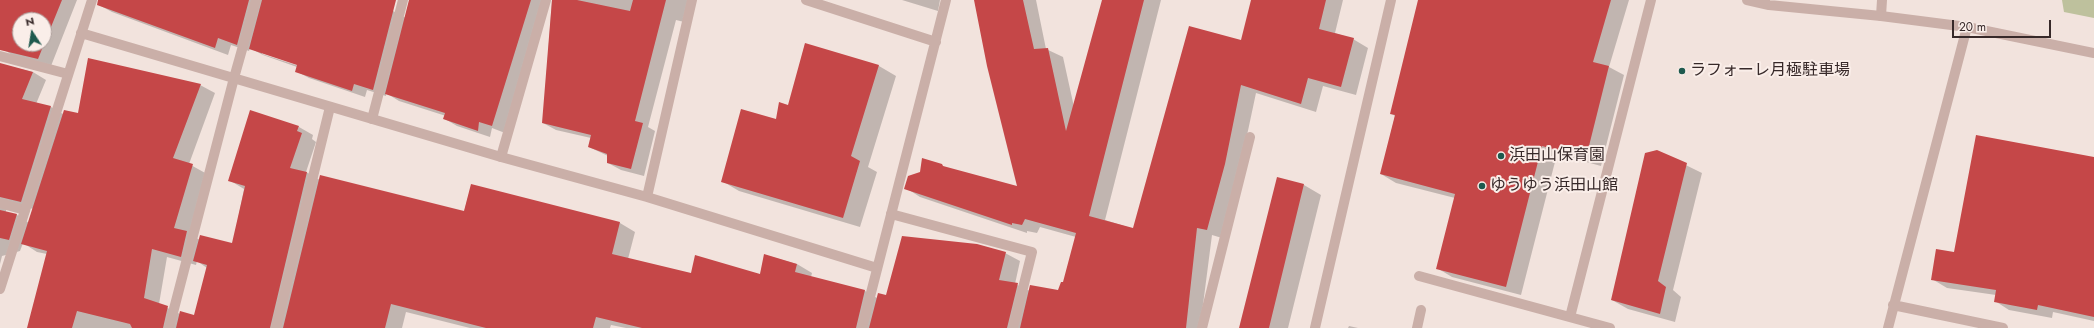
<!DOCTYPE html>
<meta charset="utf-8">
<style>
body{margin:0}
#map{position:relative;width:2094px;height:328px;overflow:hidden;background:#f2e3dd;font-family:Jost,sans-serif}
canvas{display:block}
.north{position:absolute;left:12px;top:12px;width:40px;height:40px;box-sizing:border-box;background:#faeee9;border:1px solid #ac9f9c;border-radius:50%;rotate:348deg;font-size:11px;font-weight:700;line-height:16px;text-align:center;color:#372929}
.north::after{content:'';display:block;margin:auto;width:14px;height:18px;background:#1e594e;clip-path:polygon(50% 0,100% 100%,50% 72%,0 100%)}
.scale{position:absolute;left:1952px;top:20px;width:99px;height:18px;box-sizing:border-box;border:2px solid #372929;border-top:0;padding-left:5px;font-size:12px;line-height:14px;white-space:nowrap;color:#372929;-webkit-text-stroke:3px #faeee9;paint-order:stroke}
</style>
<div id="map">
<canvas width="2094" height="328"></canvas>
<div class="north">N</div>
<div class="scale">20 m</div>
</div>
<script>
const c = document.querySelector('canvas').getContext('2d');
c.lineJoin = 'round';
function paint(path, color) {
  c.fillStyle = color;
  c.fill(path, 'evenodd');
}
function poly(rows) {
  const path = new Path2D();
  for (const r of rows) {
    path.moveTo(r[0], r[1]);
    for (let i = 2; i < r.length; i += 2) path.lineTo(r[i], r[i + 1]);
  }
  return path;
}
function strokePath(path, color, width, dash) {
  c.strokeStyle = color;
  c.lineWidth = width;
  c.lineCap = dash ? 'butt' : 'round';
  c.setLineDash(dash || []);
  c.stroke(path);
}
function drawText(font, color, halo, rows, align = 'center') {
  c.font = font + ' Jost,"Noto Sans JP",sans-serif';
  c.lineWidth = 4;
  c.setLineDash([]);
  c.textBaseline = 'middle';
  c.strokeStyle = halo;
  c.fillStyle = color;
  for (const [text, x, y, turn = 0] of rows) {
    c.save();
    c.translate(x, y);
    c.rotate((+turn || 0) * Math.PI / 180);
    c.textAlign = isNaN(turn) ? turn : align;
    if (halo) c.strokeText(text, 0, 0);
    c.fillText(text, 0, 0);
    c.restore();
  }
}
paint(poly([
 [2062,0,2094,0,2094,18,2064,12]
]), '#bec19d');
paint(poly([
 [0,0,77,0,51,66,15,57,3,49,0,35],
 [20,20,44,20,44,44,20,44],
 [100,0,362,0,393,11,406,18,417,0,545,0,505,133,492,128,490,137,457,126,445,119,446,116,399,101,386,93,386,96,367,90,365,97,309,78,296,71,297,67,263,55,250,48,249,51,231,45,228,55,112,12,99,5],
 [262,52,302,65,302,67,262,54],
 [552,0,691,0,684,22,676,20,648,127,655,131,644,176,621,170,608,163,608,156,589,147,591,138,556,130,543,123],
 [902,0,940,0,938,11],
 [975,0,1036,0,1046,49,1063,57,1074,107,1103,0,1161,0,1105,220,1134,229,1242,41,1252,0,1343,0,1335,33,1353,39,1368,48,1356,95,1323,86,1316,112,1256,93,1239,173,1222,238,1212,235,1200,328,626,328,611,325,610,328,470,328,406,312,402,328,28,328,47,254,37,252,23,243,20,251,2,256,0,264,0,64,33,72,46,80,36,104,51,107,63,114,79,114,200,85,215,93,189,164,207,174,189,234,200,240,233,244,244,189,229,180,299,127,313,135,312,139,316,142,306,172,320,180,464,212,471,186,620,223,635,232,628,259,691,274,760,275,765,255,797,264,812,273,811,277,865,291,877,298,887,297,1005,253,1020,261,1015,284,1030,291,1058,291,1064,284,1076,237,1040,227,1037,233,1027,231,1027,233,920,197,906,188,941,165,948,169,1019,188],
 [15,203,33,209,29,223,17,215,6,213,6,208],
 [167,257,196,265,197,261,207,268,195,317,180,314,159,304],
 [1422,0,1629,0,1609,67,1624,75,1601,166,1557,154,1521,295,1452,277,1437,268,1455,198,1396,183,1381,174,1395,116,1392,114],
 [805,44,879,66,896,76,868,167,877,172,860,227,739,191,722,181,789,107],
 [1657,151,1702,173,1673,290,1681,297,1675,322,1628,309,1612,300],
 [2094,158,2094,321,2053,312,2052,318,2009,310,1995,301,1996,295,1947,288,1932,279,1954,253],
 [1278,178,1304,185,1321,195,1288,328,1240,328],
 [1349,326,1358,328,1348,328]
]), '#0003');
paint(poly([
 [0,0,62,0,38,59,0,50],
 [20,20,44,20,44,44,20,44],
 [98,0,249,0,237,45,218,38,215,48,97,5],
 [262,0,396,0,373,90,354,84,352,91,295,72,297,65,249,49],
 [409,0,531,0,492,126,479,122,478,131,443,119,445,113,385,94],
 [552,0,577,0,630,11,633,0,666,0,635,121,643,123,631,169,607,163,607,154,588,147,591,135,542,123],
 [974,0,1023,0,1034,49,1048,48,1066,131,1102,0,1144,0,1089,216,1133,228,1189,26,1241,40,1251,0,1326,0,1319,29,1354,38,1341,87,1308,78,1301,104,1241,85,1225,164,1207,230,1197,228,1186,328,1020,328,1030,285,1058,290,1061,282,1063,282,1076,233,1025,219,1022,225,1012,223,1012,225,904,189,908,176,920,172,922,158,942,164,943,166,1017,186,987,66],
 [1418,0,1611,0,1593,62,1609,66,1586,158,1542,146,1506,287,1436,269,1455,194,1380,174,1395,115,1390,114],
 [805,43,879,65,851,156,860,161,843,218,721,182,741,109,776,119,779,102,788,105],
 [88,58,201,84,173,158,193,164,174,228,187,231,181,257,152,249,144,298,168,306,163,328,132,328,130,324,77,311,72,328,27,328,47,251,21,244,64,110,78,113],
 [0,63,33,72,22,99,51,106,21,202,0,197],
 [250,110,299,126,297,131,302,133,290,168,307,172,270,328,176,328,180,311,194,315,207,265,193,261,200,235,232,243,245,186,228,181],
 [1976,135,2094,157,2094,317,2038,305,2037,310,1994,302,1996,290,1931,280,1936,249,1954,252],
 [1657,150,1687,163,1658,281,1666,287,1660,314,1611,300,1645,153],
 [320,175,464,211,471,184,620,222,612,254,691,273,695,255,760,274,764,254,797,264,795,272,865,290,856,328,642,328,596,317,593,328,486,328,391,304,385,328,283,328],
 [1277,177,1304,184,1269,328,1239,328],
 [0,210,17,214,9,240,0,238],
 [902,236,977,244,1006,252,999,280,1018,283,1007,328,869,328,878,293,886,295]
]), '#c54748');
strokePath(poly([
 [1881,16,1882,0],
 [0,56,68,74],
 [372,119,403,0],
 [501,157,546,0],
 [0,203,25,210],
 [891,214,1032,252,1013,328],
 [276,328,330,107],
 [1202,328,1250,137],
 [1417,328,1421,310]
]), '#caafa8', 10);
strokePath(poly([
 [806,0,936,42],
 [1747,0,1769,5,1881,16,1967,27,2094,53],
 [81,33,501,157,647,197,877,268],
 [647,197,692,0],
 [1419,276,1610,328],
 [0,289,92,0],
 [1893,305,2003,328],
 [1570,317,1651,0],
 [169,328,234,78,256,0],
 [862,328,946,0],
 [1315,328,1391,0],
 [1888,328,1967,27]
]), '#caafa8', 10);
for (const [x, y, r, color] of [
 [1682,71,4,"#1e594e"],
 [1501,156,4,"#1e594e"],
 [1482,186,4,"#1e594e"]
]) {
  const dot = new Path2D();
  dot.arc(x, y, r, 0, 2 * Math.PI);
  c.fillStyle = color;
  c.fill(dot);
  strokePath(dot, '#faeee9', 1.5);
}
drawText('16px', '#372929', '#faeee9', [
 ["ラフォーレ月極駐車場",1690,71],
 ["浜田山保育園",1509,156],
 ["ゆうゆう浜田山館",1490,186]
], 'left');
</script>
